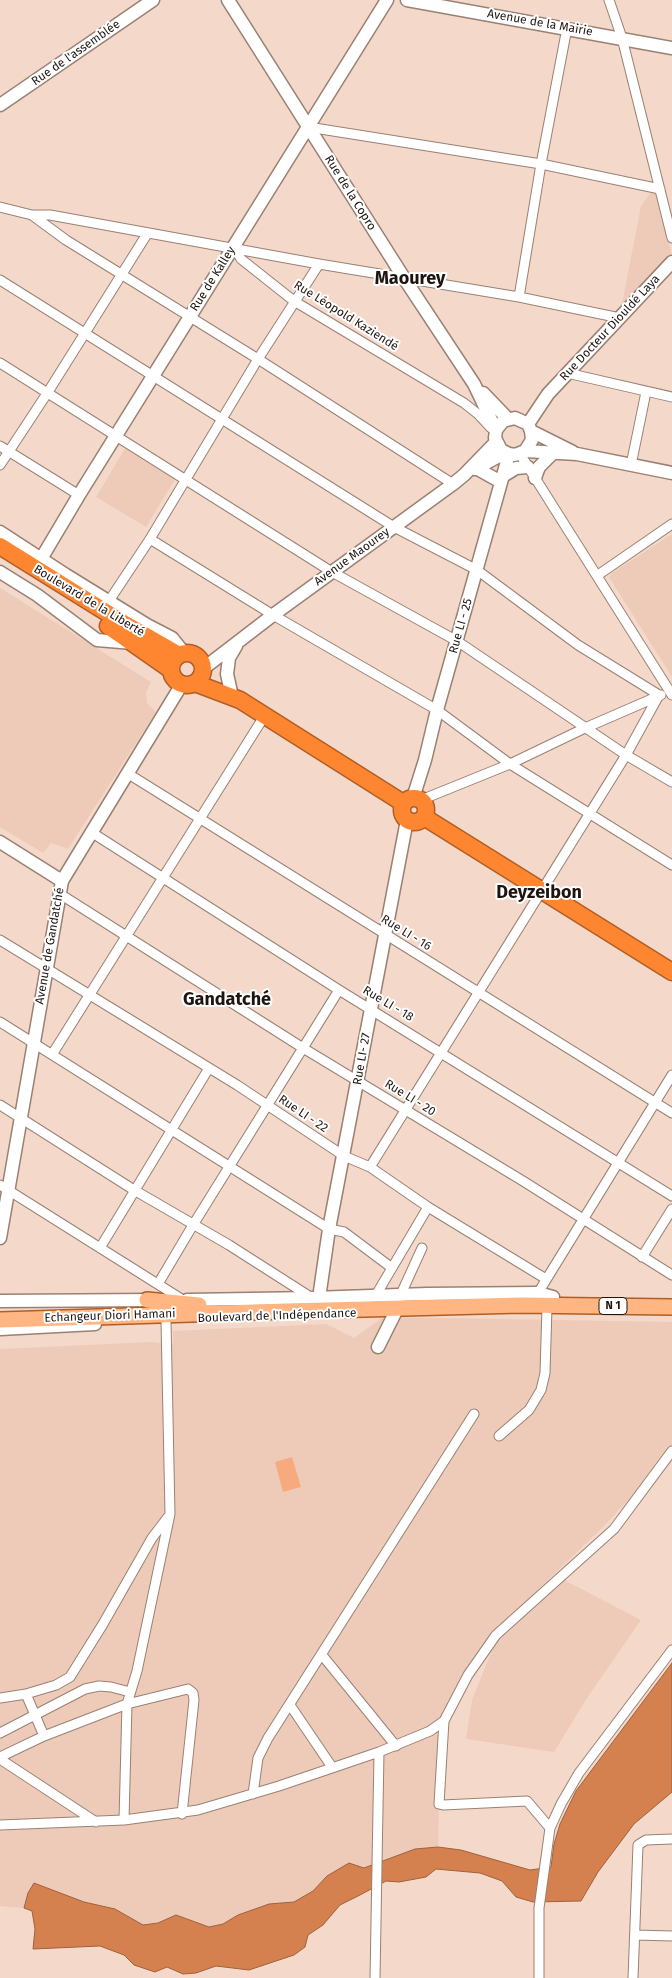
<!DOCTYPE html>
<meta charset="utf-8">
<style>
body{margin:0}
canvas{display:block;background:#f4d8c9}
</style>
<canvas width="672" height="1978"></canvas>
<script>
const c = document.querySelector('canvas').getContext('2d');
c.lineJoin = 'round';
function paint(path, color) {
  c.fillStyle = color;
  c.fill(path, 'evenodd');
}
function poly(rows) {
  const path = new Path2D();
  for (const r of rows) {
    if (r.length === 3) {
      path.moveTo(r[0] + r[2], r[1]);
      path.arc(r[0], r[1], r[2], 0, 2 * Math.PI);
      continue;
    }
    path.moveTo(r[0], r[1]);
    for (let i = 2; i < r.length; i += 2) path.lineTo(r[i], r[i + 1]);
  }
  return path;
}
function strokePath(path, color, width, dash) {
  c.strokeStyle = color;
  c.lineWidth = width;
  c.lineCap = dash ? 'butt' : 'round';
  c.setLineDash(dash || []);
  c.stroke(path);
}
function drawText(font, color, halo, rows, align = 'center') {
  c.font = font + ' "Fira Sans",sans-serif';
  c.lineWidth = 4;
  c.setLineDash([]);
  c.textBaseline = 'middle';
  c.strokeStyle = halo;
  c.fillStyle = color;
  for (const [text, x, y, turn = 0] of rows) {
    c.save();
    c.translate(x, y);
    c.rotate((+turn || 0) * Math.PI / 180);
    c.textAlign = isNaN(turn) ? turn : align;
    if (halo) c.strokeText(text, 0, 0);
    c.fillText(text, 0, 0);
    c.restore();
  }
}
paint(poly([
 [651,192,657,192,672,256,626,306,622,304,641,206],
 [127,445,177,476,146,527,96,497],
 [672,534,672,677,609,577,612,573],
 [0,588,151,682,146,692,147,703,156,712,68,849,51,843,43,853,0,827],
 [383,1317,672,1322,672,1446,636,1492,602,1528,490,1636,460,1680,444,1720,440,1756,438,1847,415,1849,364,1868,327,1876,313,1891,294,1902,269,1904,238,1915,223,1924,209,1927,176,1915,158,1923,143,1925,115,1909,84,1902,34,1883,28,1893,24,1908,0,1906,0,1349,152,1342,173,1344,173,1331,326,1324,354,1338],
 [564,1580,641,1620,587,1698,554,1752,466,1739,472,1700,495,1643]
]), '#eecbb9');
paint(poly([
 [292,1457,301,1487,283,1492,275,1462]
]), '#f7aa7e');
const water = poly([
 [672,1663,672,1792,634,1824,598,1872,581,1901,533,1902,516,1897,502,1881,480,1873,436,1869,426,1877,399,1882,386,1881,360,1895,340,1905,323,1925,308,1935,305,1947,294,1955,249,1970,216,1966,196,1973,183,1974,167,1967,155,1972,134,1965,124,1955,100,1946,33,1949,35,1929,32,1911,24,1908,28,1893,34,1883,84,1902,115,1909,143,1925,158,1923,176,1915,209,1927,223,1924,238,1915,269,1904,294,1902,313,1891,327,1876,349,1863,364,1868,415,1849,438,1847,461,1850,530,1870,551,1867,554,1844,560,1824,576,1791,672,1663]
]);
paint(water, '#d4814f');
strokePath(water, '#9e613c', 1);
const street = poly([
 [609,0,622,38,672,238],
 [308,127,541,164,660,189],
 [0,207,32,215,50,215,319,264,519,297,620,318],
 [32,215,66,240,258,359,453,484],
 [234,247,241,259,294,301,464,403,478,414,491,428],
 [0,280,394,527,477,570,578,645,659,695,626,755,370,1167],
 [519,297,541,164,567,28],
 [0,363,332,572,457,641,626,755,672,782],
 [567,373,672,397],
 [0,446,79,495],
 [520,454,672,695],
 [0,465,48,392,147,234],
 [631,465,646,392],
 [150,539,273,615,437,710,510,764,672,865],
 [598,575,672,524],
 [109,601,150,539,258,359,319,264],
 [127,773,672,1113],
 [421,800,510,764,585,728,661,695],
 [91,832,339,990,672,1196],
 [60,894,303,1048,523,1181,672,1275],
 [0,940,237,1085,344,1156,370,1167,428,1207,546,1279],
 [0,1022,329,1229,344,1232,392,1268],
 [53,1053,265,715],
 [0,1105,134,1190,229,1245,312,1298],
 [0,1185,183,1300],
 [100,1248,209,1068],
 [642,1257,672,1209],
 [158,1284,193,1225,339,990],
 [538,1293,672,1075],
 [401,1294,422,1248],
 [376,1295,428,1207],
 [499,1436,529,1410,541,1390,545,1373,547,1307],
 [322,1655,396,1746],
 [26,1694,44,1736],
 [0,1698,26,1694,56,1685,70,1677,103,1624,152,1538,168,1517],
 [290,1705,332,1767],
 [0,1733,85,1689,99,1686,111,1687,130,1692],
 [0,1757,44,1736,127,1704,188,1689,193,1693,194,1700,182,1814],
 [0,1759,96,1822],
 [253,1794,258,1758,268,1738,474,1414],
 [124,1820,127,1704,137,1671,170,1514,166,1321],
 [0,1825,124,1820,198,1810,279,1786,379,1752,430,1731,444,1721],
 [550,1828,527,1801,443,1805,439,1804,444,1721,468,1675,496,1635,614,1529,672,1451],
 [635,1935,672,1936],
 [375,1978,379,1752],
 [539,1978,539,1908,550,1828,561,1804,579,1773,672,1650],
 [633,1978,638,1845,646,1840,672,1839]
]);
const secondary = poly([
 [228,0,404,278,474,384,496,430],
 [407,0,672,48],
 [0,105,153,0],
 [483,393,508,419],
 [528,424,548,394,672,262],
 [531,431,573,452],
 [525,451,532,440,531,431,528,424,515,418,503,421,496,430,495,438,501,450,509,454,515,455,525,451,577,454,672,473],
 [476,468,501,482],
 [475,469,505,453],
 [503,476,516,468,528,467],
 [535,478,539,467,552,454],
 [0,532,66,575,147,625,172,638,184,653],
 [41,559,79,495,387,0],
 [0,572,37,595,97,640,133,643],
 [204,668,273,615,453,484,464,475,496,442],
 [231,692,227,674,229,658,236,646],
 [413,798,425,760,437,710,509,454],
 [0,842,62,881],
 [0,1238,62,881,182,684],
 [319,1298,329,1229,407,820],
 [187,1300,313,1298,427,1294,538,1293,553,1297],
 [0,1301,157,1300],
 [0,1329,95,1324],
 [378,1347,395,1313]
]);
const primary = poly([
 [147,1300,199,1305],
 [0,1320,287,1311,521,1305,672,1307]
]);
const highway = poly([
 [0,546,125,624,179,655],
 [108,626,171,670],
 [187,669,16],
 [195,683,240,700,403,803],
 [414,810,12],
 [424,817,672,972]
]);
strokePath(street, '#9a8173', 11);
strokePath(secondary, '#9a8173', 15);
strokePath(primary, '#b15e25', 18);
strokePath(highway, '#b15e25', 19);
strokePath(street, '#fff', 9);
strokePath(secondary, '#fff', 12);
strokePath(primary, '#ffb683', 15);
strokePath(highway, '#ff8631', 16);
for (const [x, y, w] of [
 [613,1306,28]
]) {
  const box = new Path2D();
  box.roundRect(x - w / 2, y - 8.5, w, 17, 4);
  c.fillStyle = '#fff';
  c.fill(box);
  strokePath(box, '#1f1510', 1);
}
drawText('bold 11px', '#1f1510', null, [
 ["N 1",613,1306]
]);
drawText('12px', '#1f1510', '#fff', [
 ["Avenue de la Mairie",540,23,10],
 ["Rue de l'assemblée",76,53,-35],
 ["Rue de la Copro",350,193,58],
 ["Rue de Kalley",213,279,-58],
 ["Rue Léopold Kaziendé",346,316,32],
 ["Rue Docteur Diouldé Laya",610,328,-47],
 ["Avenue Maourey",352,557,-36],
 ["Boulevard de la Liberté",89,601,31],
 ["Rue LI - 25",461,626,-74],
 ["Rue LI - 16",406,933,32],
 ["Avenue de Gandatché",50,946,-80],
 ["Rue LI - 18",388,1004,31],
 ["Rue LI- 27",362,1059,-80],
 ["Rue LI - 20",410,1098,32],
 ["Rue LI - 22",303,1114,34],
 ["Echangeur Diori Hamani",110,1316,-2],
 ["Boulevard de l'Indépendance",277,1316,-2]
]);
drawText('bold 18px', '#1f1510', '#fff', [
 ["Maourey",410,279],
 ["Deyzeibon",539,893],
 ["Gandatché",227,1000]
]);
</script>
